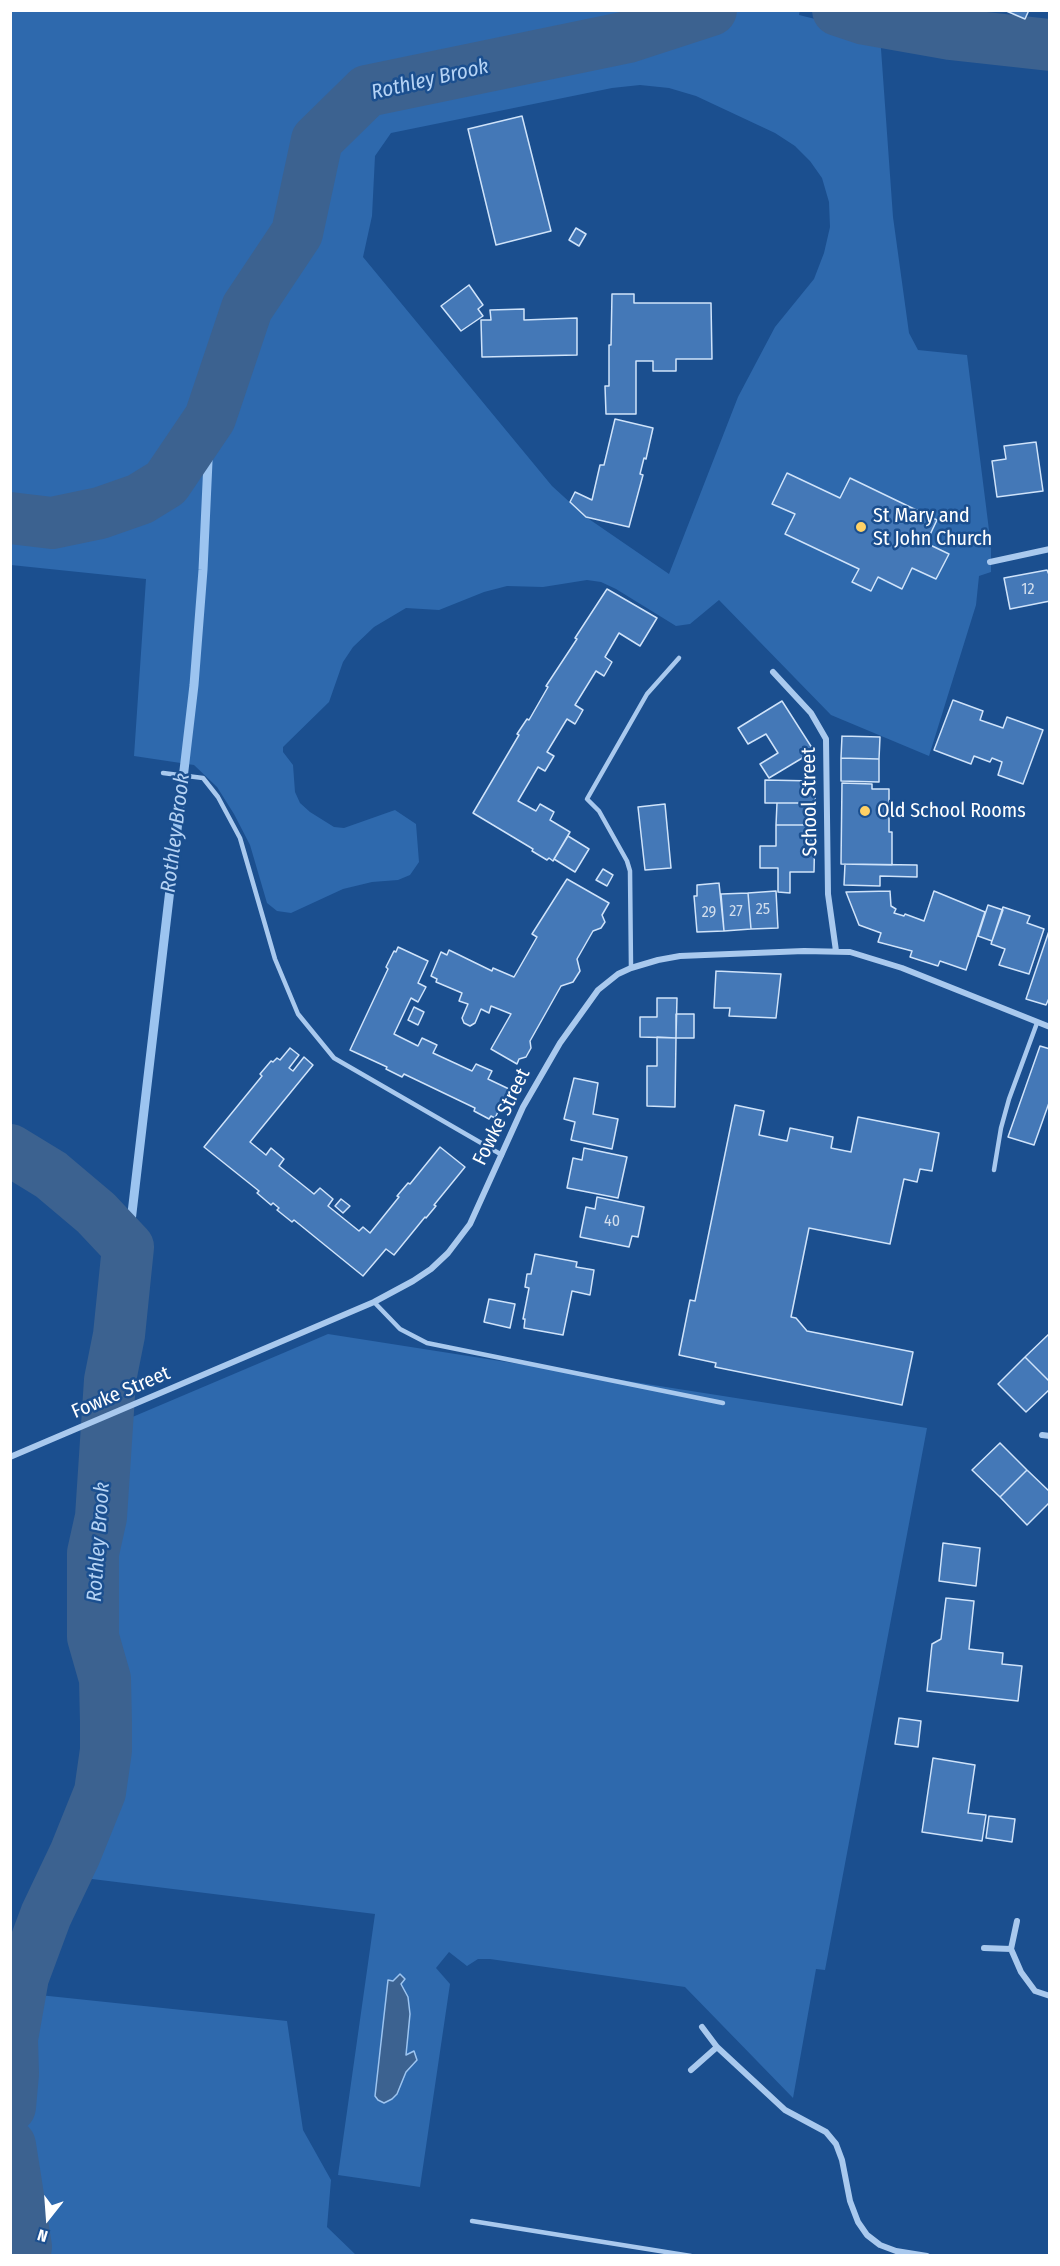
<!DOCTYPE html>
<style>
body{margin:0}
#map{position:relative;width:1060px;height:2266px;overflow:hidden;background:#1b4f8f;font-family:"Fira Sans Condensed",sans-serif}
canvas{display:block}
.frame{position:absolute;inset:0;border:12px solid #fff;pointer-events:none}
.north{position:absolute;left:18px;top:2188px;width:60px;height:60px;-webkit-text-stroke:4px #1b4f8f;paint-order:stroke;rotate:197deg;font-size:16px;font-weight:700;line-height:24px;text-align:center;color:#fff}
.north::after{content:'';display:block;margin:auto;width:21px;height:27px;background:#fff;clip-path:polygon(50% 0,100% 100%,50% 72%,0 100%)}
</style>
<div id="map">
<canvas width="1060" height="2266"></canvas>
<div class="frame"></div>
<div class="north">N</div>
</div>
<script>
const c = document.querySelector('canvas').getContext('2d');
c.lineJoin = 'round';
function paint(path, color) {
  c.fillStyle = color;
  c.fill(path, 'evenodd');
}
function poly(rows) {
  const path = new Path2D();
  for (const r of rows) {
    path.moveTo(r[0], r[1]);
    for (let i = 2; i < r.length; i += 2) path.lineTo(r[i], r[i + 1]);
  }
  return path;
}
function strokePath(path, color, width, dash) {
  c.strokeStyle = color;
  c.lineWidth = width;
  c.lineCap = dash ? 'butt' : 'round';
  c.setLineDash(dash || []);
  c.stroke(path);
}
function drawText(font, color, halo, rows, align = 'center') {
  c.font = font + ' "Fira Sans Condensed",sans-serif';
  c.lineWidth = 5;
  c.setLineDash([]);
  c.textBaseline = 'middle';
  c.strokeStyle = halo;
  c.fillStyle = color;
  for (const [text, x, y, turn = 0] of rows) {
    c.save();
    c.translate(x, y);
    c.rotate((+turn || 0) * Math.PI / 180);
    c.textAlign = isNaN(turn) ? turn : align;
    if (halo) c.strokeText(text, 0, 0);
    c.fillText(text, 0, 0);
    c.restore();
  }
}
paint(poly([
 [800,10,799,15,880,35,893,217,909,333,918,350,967,355,991,546,991,572,979,576,976,605,929,756,831,715,719,600,690,624,676,626,616,589,601,582,587,580,543,587,507,586,484,592,439,610,406,608,374,627,353,647,343,662,329,702,283,747,283,752,293,765,295,792,300,803,310,812,334,827,344,828,395,810,416,824,419,862,410,875,398,880,372,882,343,889,291,913,277,911,267,903,250,845,234,814,217,787,194,765,134,756,146,579,11,565,11,11],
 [640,85,669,88,696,96,775,133,795,146,810,161,822,178,829,202,830,227,824,253,814,279,775,327,738,397,669,574,586,517,552,486,363,257,372,216,375,156,391,133,612,88],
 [328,1334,927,1428,825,1970,816,1969,793,2098,685,1987,490,1959,478,1959,467,1966,449,1952,436,1968,450,1984,420,2187,338,2175,375,1914,76,1877,93,1836,117,1746,114,1680,102,1633,101,1552,111,1519,123,1421],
 [20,1993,287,2021,303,2130,331,2180,327,2227,356,2255,21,2255,10,2141,11,2107]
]), '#2e69ad');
const water = poly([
 [400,1974,405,1979,401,1984,408,1997,410,2014,406,2055,414,2051,417,2060,406,2072,397,2094,392,2099,384,2103,378,2100,375,2096,388,1980,393,1981,400,1974]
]);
paint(water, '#3c6290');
strokePath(water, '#9cc4f0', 1.5);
strokePath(poly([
 [128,1247,194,685,203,570,210,418]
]), '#9cc4f0', 9);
strokePath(poly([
 [838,10,865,19,950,34,1050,45],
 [10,518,52,523,100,513,140,499,166,483,210,418,247,308,297,233,317,140,367,91,628,37,711,10],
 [10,1150,51,1175,96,1213,128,1247,119,1335,110,1380,101,1517,93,1553,93,1637,105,1679,106,1723,106,1750,100,1792,75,1854,46,1915,23,1977,12,2039,13,2074,10,2107],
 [10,2145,26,2247,24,2256]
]), '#3c6290', 52);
const building = poly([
 [1004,10,1029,10,1025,19,1004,10],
 [522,116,551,231,496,245,468,129,522,116],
 [576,228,586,234,579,246,569,240,576,228],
 [469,285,483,305,478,309,483,316,461,331,441,306,469,285],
 [612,294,634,294,634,303,711,303,712,359,676,359,676,371,653,371,653,361,636,361,636,414,606,414,605,386,609,386,609,345,611,345,612,294],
 [524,309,524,320,577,318,577,355,482,357,481,320,491,320,490,310,524,309],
 [615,419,653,428,646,459,644,458,640,474,643,475,629,527,586,517,570,502,575,492,592,500,600,465,604,465,615,419],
 [1036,442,1043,491,997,497,992,461,1006,459,1004,446,1036,442],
 [787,473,840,498,850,478,937,520,926,543,949,554,936,579,912,568,902,589,878,577,871,591,852,582,859,569,785,534,795,514,772,504,787,473],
 [1047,570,1050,577,1050,601,1010,609,1004,578,1047,570],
 [607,589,657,618,640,646,619,633,605,657,612,662,604,676,596,671,575,705,583,710,575,724,567,719,547,752,554,756,545,771,538,767,518,801,536,811,540,804,554,812,550,820,570,832,553,861,549,858,547,860,532,851,533,849,473,813,519,735,517,734,527,719,529,720,548,687,546,686,577,639,575,638,607,589],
 [953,700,983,711,980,720,1003,728,1007,717,1043,730,1023,784,998,775,1002,762,992,758,990,762,974,756,971,764,934,750,953,700],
 [782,701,814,751,769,778,760,764,778,753,766,734,748,744,738,728,782,701],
 [842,736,880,737,879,759,841,758,842,736],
 [841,758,879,759,879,782,841,781,841,758],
 [765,780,815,781,815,803,765,803,765,780],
 [842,783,872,784,872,789,889,789,889,832,892,832,892,865,841,864,842,783],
 [777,803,815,803,815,825,776,825,777,803],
 [665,804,671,868,645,870,638,807,665,804],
 [776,825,815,825,814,872,790,872,790,893,778,892,778,868,760,868,760,846,776,846,776,825],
 [568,836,589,849,575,872,554,859,568,836],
 [845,864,917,865,917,877,880,876,880,886,844,885,845,864],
 [603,869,613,875,607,886,596,880,603,869],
 [567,879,609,903,602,915,605,922,601,928,593,931,577,959,580,971,573,982,561,986,530,1041,531,1048,526,1057,519,1059,517,1064,491,1049,511,1014,491,1006,489,1013,481,1009,475,1023,470,1026,464,1023,462,1018,468,1004,459,1001,462,993,436,982,437,979,431,976,441,952,447,955,449,950,492,971,493,968,514,977,537,937,532,934,567,879],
 [719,883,724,931,697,932,694,896,697,896,697,885,719,883],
 [776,891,778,928,751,929,748,893,776,891],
 [890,891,891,906,896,909,894,913,904,916,905,914,924,921,934,891,985,912,966,970,940,961,938,966,910,957,912,951,878,942,881,933,859,925,846,892,890,891],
 [748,893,751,929,724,931,721,894,748,893],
 [988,905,1003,910,992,941,978,936,988,905],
 [1003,907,1030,916,1027,923,1044,929,1029,974,999,965,1005,949,991,944,1003,907],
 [1050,928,1050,996,1046,1005,1026,999,1050,928],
 [398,947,428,961,418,983,426,987,418,1002,411,998,394,1034,418,1046,422,1038,437,1045,433,1053,472,1071,476,1064,492,1071,488,1079,509,1089,495,1118,491,1116,489,1119,474,1111,475,1108,404,1074,402,1077,386,1069,387,1067,350,1050,388,969,386,967,394,951,396,952,398,947],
 [716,971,781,974,776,1018,729,1016,730,1008,714,1008,716,971],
 [657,998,677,998,676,1038,640,1037,640,1017,657,1017,657,998],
 [414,1007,424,1012,418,1025,408,1020,414,1007],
 [676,1014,694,1014,694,1038,676,1038,676,1014],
 [657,1037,676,1038,675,1107,647,1106,647,1066,657,1066,657,1037],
 [1040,1046,1050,1049,1050,1100,1034,1145,1008,1137,1040,1046],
 [290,1048,299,1055,289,1068,293,1071,304,1057,313,1065,250,1142,266,1155,271,1148,284,1159,279,1166,314,1194,320,1188,333,1199,328,1206,359,1231,363,1227,370,1233,399,1197,397,1196,408,1183,410,1184,440,1147,465,1167,434,1205,436,1206,426,1218,425,1217,394,1255,386,1249,363,1276,294,1220,292,1222,277,1210,279,1208,273,1203,271,1205,257,1193,259,1191,204,1147,262,1076,260,1074,271,1061,273,1062,277,1058,280,1060,290,1048],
 [574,1078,598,1083,593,1114,618,1119,612,1149,571,1140,575,1122,564,1119,574,1078],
 [735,1105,764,1111,759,1135,787,1141,790,1128,833,1137,831,1148,851,1152,858,1117,939,1133,932,1171,920,1169,917,1182,904,1179,890,1244,809,1228,791,1317,796,1318,807,1331,913,1352,902,1405,715,1367,716,1363,679,1355,690,1300,695,1301,735,1105],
 [584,1148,627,1157,618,1198,567,1188,573,1158,582,1160,584,1148],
 [597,1197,644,1207,638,1237,632,1236,629,1247,580,1237,586,1207,595,1209,597,1197],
 [341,1199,350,1206,343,1213,335,1206,341,1199],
 [535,1254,577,1262,576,1267,594,1270,590,1295,572,1291,563,1335,524,1328,525,1319,523,1319,529,1288,525,1287,527,1274,531,1274,535,1254],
 [489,1299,515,1304,510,1328,484,1322,489,1299],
 [1050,1333,1050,1382,1025,1357,1050,1333],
 [1025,1357,1050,1382,1050,1389,1026,1412,998,1384,1025,1357],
 [1000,1443,1027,1470,1000,1497,972,1470,1000,1443],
 [1027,1470,1050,1492,1050,1502,1027,1525,1000,1497,1027,1470],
 [943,1543,980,1548,976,1586,939,1581,943,1543],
 [946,1598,974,1601,969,1649,1003,1653,1002,1664,1022,1666,1018,1701,927,1691,932,1644,941,1639,946,1598],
 [899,1718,921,1721,918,1747,895,1744,899,1718],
 [933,1758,975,1765,968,1813,986,1815,982,1841,922,1832,933,1758],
 [989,1816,1015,1819,1012,1842,986,1838,989,1816]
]);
paint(building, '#4478b7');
strokePath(building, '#cfe3fa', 1.5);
strokePath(poly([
 [163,773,203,778,218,797,240,838,275,959,298,1014,334,1058,502,1155],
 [631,968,630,871,627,861,599,811,587,799,647,694,679,658],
 [994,1170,1001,1128,1009,1099,1037,1023],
 [374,1302,400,1329,427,1343,723,1403],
 [472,2221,691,2256]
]), '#a9c9ee', 4.5);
strokePath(poly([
 [990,562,1050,549],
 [773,672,811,713,826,739,828,894,836,951],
 [1042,1435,1050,1436],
 [10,1457,374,1302,413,1281,431,1269,448,1253,470,1224,523,1107,560,1043,598,990,618,974,631,968,658,960,680,956,804,951,850,952,902,968,1050,1027],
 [1017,1921,1011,1949,1021,1972,1035,1991,1050,1996],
 [984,1948,1011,1949],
 [702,2027,717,2047,785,2110,826,2132,836,2144,842,2160,850,2201,858,2222,867,2235,880,2245,896,2251,927,2256],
 [691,2070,717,2047]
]), '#a9c9ee', 6);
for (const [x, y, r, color] of [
 [861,527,6,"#ffd166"],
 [865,811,6,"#ffd166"]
]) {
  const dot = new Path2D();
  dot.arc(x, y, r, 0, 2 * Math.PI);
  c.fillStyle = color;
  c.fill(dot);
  strokePath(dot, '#1b4f8f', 2);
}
drawText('16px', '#d0dded', null, [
 ["12",1028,590],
 ["25",763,910],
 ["27",736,912],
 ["29",709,913],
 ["40",612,1222]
]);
drawText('20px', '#fff', '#1b4f8f', [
 ["St Mary and",873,516],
 ["St John Church",873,539],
 ["Old School Rooms",877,811]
], 'left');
drawText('20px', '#fff', '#1b4f8f', [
 ["School Street",810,802,-91],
 ["Fowke Street",502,1117,-64],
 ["Fowke Street",121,1393,-23]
]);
drawText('italic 21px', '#b5d3f5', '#1b4f8f', [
 ["Rothley Brook",430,80,-13],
 ["Rothley Brook",176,833,-83],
 ["Rothley Brook",99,1542,-86]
]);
</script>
